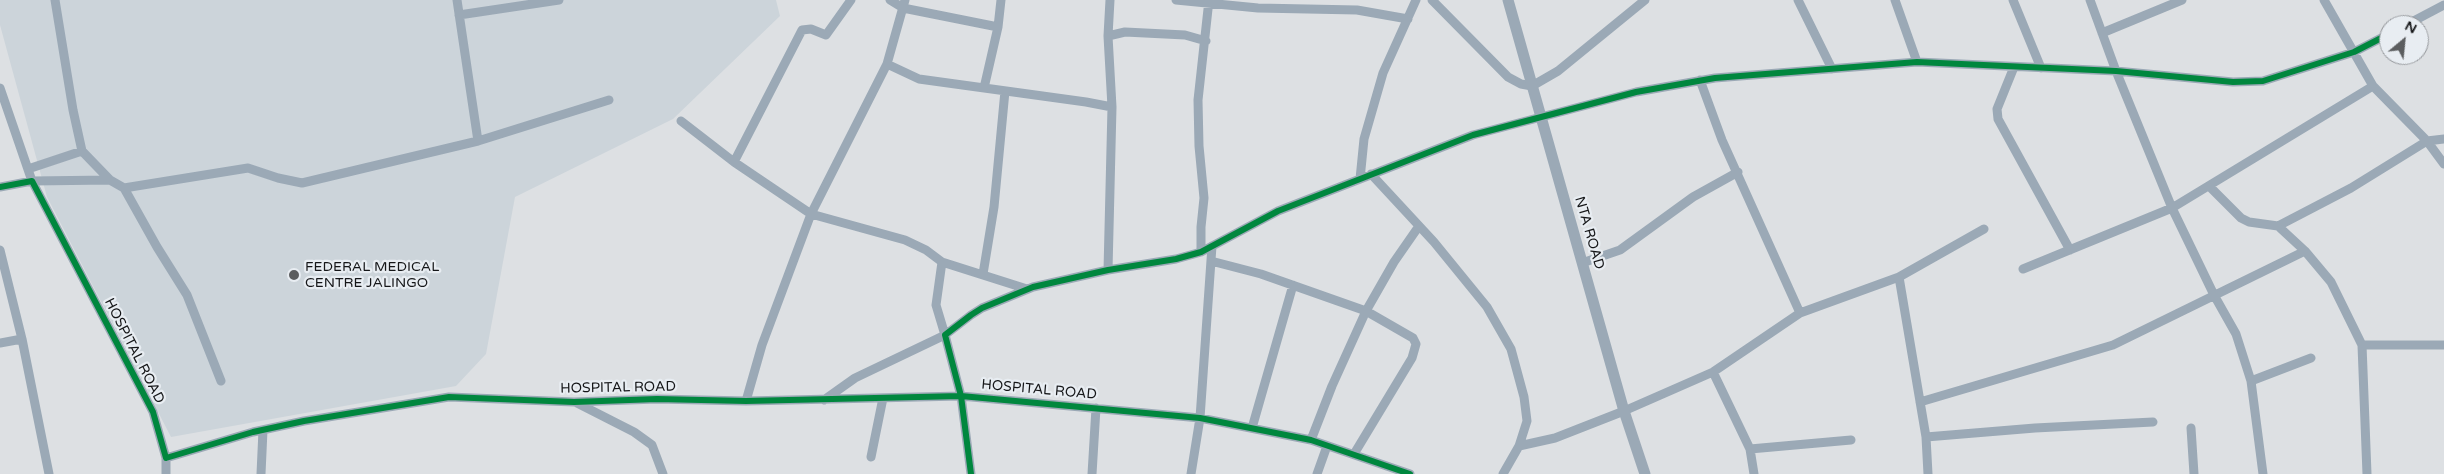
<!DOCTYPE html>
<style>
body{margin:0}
#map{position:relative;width:2444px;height:474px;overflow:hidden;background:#dde0e3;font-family:"Varela Round",sans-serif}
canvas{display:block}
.north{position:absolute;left:2379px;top:15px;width:50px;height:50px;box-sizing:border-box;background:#e8edf2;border:1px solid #94979b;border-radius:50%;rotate:28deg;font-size:14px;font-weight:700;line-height:20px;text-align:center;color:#151618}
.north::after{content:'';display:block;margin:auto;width:18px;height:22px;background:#5b5d5f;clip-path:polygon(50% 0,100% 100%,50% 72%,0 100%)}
</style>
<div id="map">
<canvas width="2444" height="474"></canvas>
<div class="north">N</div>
</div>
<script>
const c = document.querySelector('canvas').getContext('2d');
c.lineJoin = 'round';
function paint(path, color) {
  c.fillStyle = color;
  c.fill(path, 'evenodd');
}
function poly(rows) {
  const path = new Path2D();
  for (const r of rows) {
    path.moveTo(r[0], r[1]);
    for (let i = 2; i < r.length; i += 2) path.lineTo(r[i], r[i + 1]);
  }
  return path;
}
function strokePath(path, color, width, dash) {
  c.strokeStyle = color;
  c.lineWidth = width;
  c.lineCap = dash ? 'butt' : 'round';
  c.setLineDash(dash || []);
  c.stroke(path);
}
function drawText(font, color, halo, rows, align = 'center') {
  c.font = font + ' "Varela Round",sans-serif';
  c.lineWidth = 4.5;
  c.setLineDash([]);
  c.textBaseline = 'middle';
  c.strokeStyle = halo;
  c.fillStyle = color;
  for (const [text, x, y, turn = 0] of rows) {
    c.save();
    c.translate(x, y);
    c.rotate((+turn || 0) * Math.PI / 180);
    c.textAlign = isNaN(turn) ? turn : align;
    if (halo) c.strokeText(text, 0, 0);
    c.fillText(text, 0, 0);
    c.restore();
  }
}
paint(poly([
 [0,0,776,0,780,16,673,119,515,197,486,354,456,386,171,437,47,197,0,25]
]), '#ccd4da');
strokePath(poly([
 [55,0,73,110,82,151,110,180,124,188,157,247,187,295,221,381],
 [457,0,478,141],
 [890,0,903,8,998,27],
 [1176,0,1258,8,1357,10,1408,19],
 [1432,0,1508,77,1521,84,1532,86,1558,71,1645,0],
 [1798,0,1832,69],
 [1895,0,1917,62],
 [2013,0,2041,68],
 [2090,0,2116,71,2172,208,2214,295,2236,334,2251,381,2263,474],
 [2324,0,2373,86,2427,141,2444,139],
 [459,15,559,0],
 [2406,25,2444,5],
 [2102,33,2182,0],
 [1108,36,1125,32,1185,35,1206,41],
 [887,64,919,79,1086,102,1112,107],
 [2014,67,1997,109,1998,119,2070,250],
 [1700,80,1722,140,1800,313],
 [0,88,32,181,110,180],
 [984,88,998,27,1001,0],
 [681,121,734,162,811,214,905,240,926,250,942,262,1027,289],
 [734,162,802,30,811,29,826,35,851,0],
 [28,169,82,151],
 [1371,174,1434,242,1487,307,1511,349,1524,397,1527,421,1519,446,1503,474],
 [1360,179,1364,139,1383,73,1416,0],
 [2209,186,2241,218,2249,222,2278,226,2305,251,2331,282,2362,345,2367,474],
 [0,187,32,181,153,412,166,458,253,432,304,421,449,397,574,402,657,399,746,401,961,396,1200,418,1311,440,1410,474],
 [124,188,248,168,278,178,302,183,478,141,609,100],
 [2278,226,2351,188,2427,141,2444,164],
 [0,250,22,339,49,474],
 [1201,252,1201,227,1204,198,1199,146,1198,100,1209,0],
 [1211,261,1261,274,1366,311,1413,338,1416,344,1412,358,1354,454],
 [1582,263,1620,250,1693,197,1738,172],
 [2023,269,2172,208,2373,86],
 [1108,270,1112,107,1108,36,1110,0],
 [983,274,994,207,1005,91],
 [1899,277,1926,437,1928,474],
 [0,343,22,339],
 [2362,345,2444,345],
 [1713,372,1750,449,1754,474],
 [2251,381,2311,358],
 [824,400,855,378,945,335,936,305,942,262],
 [746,401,762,345,811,214,887,64,905,0],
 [1920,402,2113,345,2305,251],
 [577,403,634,432,652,445,663,474],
 [1252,428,1293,285],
 [2191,428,2194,474],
 [1926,437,2035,428,2153,422],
 [1311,440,1332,386,1366,311,1394,262,1419,226],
 [1519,446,1555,438,1624,411,1713,372,1800,313,1899,277,1984,229],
 [1750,449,1851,440],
 [871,457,883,398],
 [166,474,166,458],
 [261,474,263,430],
 [971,474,961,396,945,335,971,315,982,308,1033,287,1108,270,1176,259,1201,252,1278,211,1473,135,1636,92,1715,78,1917,62,2116,71,2233,82,2263,81,2354,52,2389,34],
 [1092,474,1096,408],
 [1191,474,1200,418,1212,246],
 [1317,474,1327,446]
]), '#9ba9b6', 9);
strokePath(poly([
 [1508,0,1624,411,1645,474]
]), '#9ba9b6', 11);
strokePath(poly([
 [0,187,32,181,153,412,166,458,253,432,304,421,449,397,574,402,657,399,746,401,961,396,1200,418,1311,440,1410,474],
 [971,474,961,396,945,335,971,315,982,308,1033,287,1108,270,1176,259,1201,252,1278,211,1473,135,1636,92,1715,78,1917,62,2116,71,2233,82,2263,81,2354,52,2389,34]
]), '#00873e', 6);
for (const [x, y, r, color] of [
 [294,275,6,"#5b5d5f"]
]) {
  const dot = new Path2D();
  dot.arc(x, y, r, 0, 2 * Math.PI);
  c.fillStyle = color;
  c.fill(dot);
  strokePath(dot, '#e8edf2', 2);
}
drawText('14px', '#151618', '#e8edf2', [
 ["NTA ROAD",1589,233,74],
 ["HOSPITAL ROAD",134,351,63],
 ["HOSPITAL ROAD",618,388,-1],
 ["HOSPITAL ROAD",1039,390,5]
]);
drawText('14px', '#151618', '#e8edf2', [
 ["FEDERAL MEDICAL",305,267],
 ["CENTRE JALINGO",305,283]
], 'left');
</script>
